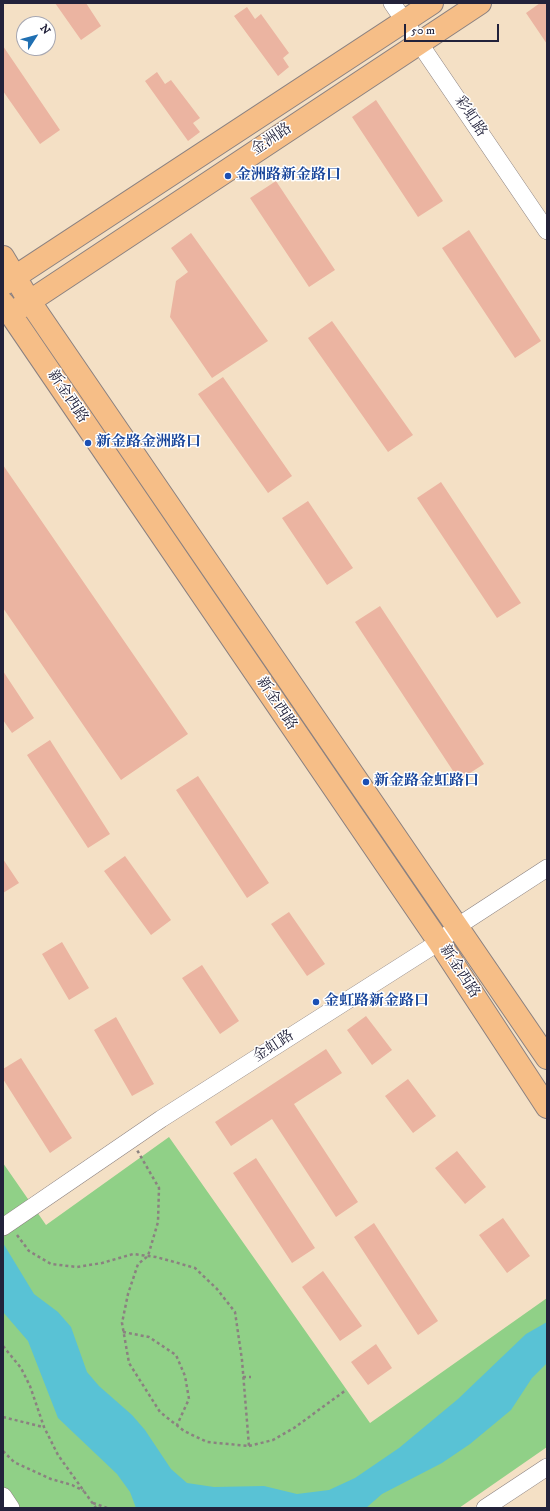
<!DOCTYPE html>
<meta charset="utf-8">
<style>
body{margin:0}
#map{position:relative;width:550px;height:1511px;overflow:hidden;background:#f4e0c5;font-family:"IM FELL DW Pica",serif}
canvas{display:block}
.frame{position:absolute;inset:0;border:4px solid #22223b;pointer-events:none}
.north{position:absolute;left:16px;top:16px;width:40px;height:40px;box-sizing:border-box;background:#fff;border:1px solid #a7a7b1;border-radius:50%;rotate:54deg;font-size:11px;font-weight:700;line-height:16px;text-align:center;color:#22223b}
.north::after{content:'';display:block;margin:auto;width:14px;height:18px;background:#1f6fb2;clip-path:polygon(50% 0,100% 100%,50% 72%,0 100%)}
.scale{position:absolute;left:404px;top:24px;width:95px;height:18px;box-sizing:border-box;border:2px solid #22223b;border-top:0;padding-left:5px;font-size:12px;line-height:14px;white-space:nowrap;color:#22223b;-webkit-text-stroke:3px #fff;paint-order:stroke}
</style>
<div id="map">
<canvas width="550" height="1511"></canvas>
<div class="frame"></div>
<div class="north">N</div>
<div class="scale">50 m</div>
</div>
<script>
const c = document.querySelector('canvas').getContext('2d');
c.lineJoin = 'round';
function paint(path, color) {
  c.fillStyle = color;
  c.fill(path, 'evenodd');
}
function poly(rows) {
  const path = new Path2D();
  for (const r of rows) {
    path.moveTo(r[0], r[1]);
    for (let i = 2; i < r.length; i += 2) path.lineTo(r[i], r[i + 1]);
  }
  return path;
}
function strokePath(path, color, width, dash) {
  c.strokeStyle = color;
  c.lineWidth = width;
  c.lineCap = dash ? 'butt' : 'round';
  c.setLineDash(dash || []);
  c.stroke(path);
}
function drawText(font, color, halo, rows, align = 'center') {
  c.font = font + ' "IM FELL DW Pica","Noto Serif SC",serif';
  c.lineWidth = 3;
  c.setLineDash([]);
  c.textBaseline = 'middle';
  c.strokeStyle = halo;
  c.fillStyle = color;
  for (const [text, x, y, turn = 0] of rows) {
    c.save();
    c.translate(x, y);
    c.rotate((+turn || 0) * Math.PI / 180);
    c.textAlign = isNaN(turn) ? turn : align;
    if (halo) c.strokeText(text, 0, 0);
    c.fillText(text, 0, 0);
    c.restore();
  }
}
paint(poly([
 [169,1137,370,1423,547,1298,547,1447,459,1508,11,1508,3,1496,3,1163,46,1225]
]), '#90d087');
paint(poly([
 [3,1243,34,1294,58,1312,71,1327,87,1372,99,1386,132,1415,145,1430,171,1469,187,1483,214,1487,264,1486,297,1494,329,1490,355,1478,399,1448,458,1399,526,1334,547,1322,547,1363,532,1378,511,1410,470,1444,442,1463,382,1494,366,1508,136,1508,130,1492,117,1474,58,1418,28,1341,3,1312]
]), '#59c2d5');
paint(poly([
 [55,3,86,3,101,26,81,40],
 [540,3,547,3,547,44,526,13],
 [247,7,255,19,261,14,289,53,283,58,289,67,278,76,234,16],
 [3,46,60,130,40,144,3,91],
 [157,72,165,84,171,80,200,118,193,123,200,132,188,141,145,81],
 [376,100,443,201,418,217,352,117],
 [276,181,335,270,309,287,250,198],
 [469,230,541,341,515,358,442,248],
 [191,233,268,341,212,378,170,317,176,281,188,272,171,248],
 [332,321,413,435,388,452,308,338],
 [223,377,292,476,268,493,198,394],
 [3,465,188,734,121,780,3,608],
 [441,482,521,603,497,618,417,498],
 [308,501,353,568,327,585,282,518],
 [380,606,484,764,459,780,355,622],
 [3,671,34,718,12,733,3,720],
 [50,740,110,834,88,848,27,755],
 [198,776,269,883,247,898,176,790],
 [125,856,171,920,151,935,104,871],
 [3,859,19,883,3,893],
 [289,912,325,964,307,976,271,924],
 [62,942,89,988,69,1000,42,954],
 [202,965,239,1021,220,1034,182,978],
 [366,1016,392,1050,372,1065,347,1030],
 [116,1017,154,1084,132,1096,94,1030],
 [326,1049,342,1073,294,1104,358,1202,336,1217,272,1119,231,1146,215,1122],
 [21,1058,72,1138,50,1153,3,1079,3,1069],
 [408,1079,436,1116,413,1133,385,1096],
 [457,1151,486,1187,465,1204,435,1168],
 [256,1158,315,1248,292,1263,233,1173],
 [503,1218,530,1256,507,1273,479,1235],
 [374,1223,438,1321,418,1335,354,1237],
 [323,1271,362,1326,340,1341,302,1287],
 [376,1344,392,1368,368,1385,351,1362]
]), '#ebb4a1');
const minor = poly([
 [392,3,547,231],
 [3,1227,161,1119,439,942,458,926,547,868],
 [3,1496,11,1508],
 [485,1508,547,1467]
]);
const major = poly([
 [3,257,30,302,547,1058],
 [4,284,432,3],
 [3,303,439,942,547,1107],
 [18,309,480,3]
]);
strokePath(minor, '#8b8180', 18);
strokePath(major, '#8b8180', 24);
strokePath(poly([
 [17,1235,29,1251,51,1264,77,1267,102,1263,133,1254,148,1256,156,1257,171,1261,195,1268,217,1289,235,1312,242,1360,249,1446,207,1442,184,1431,160,1412,129,1363,122,1323,128,1294,138,1264,148,1256,158,1222,159,1188,137,1150],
 [123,1332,149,1337,176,1355,185,1376,189,1399,177,1425],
 [3,1346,21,1368,30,1386,44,1427,58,1455,96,1508],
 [243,1377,251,1377],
 [3,1417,43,1427],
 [249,1446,273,1440,294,1428,346,1390],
 [3,1451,14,1462,51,1479,72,1485,84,1491],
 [93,1503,107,1508]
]), '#8b8180', 2.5, [3, 3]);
strokePath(minor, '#fff', 17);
strokePath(major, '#f6be87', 22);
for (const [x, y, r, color] of [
 [228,176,4,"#1a4fb4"],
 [88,443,4,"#1a4fb4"],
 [366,782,4,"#1a4fb4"],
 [316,1002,4,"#1a4fb4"]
]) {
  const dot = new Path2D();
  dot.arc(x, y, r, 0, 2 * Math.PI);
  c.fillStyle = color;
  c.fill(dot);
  strokePath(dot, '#fff', 1.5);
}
drawText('15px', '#22223b', '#fff', [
 ["彩虹路",470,117,56],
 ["金洲路",272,140,-34],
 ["新金西路",67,397,56],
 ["新金西路",276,704,56],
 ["新金西路",459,972,57],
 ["金虹路",274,1047,-33]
]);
drawText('bold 15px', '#164399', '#fff', [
 ["金洲路新金路口",236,176],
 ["新金路金洲路口",96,443],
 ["新金路金虹路口",374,782],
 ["金虹路新金路口",324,1002]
], 'left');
</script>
